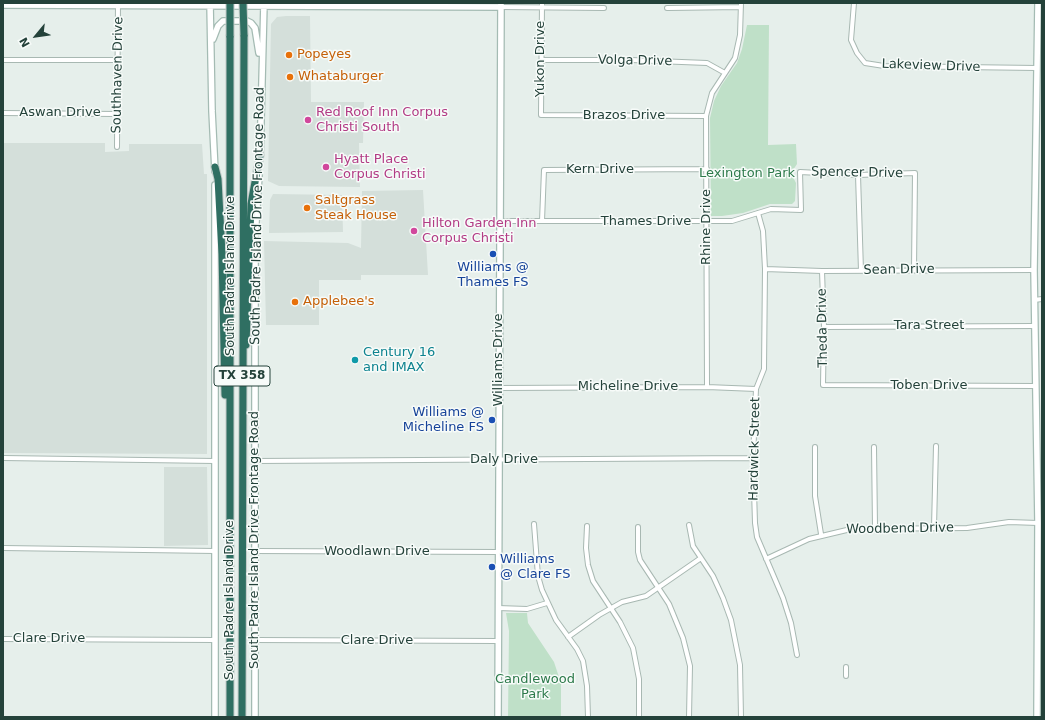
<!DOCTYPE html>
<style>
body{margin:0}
#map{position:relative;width:1045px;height:720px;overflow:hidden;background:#e6efeb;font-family:"DejaVu Sans",sans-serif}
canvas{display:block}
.frame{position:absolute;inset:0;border:4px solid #24423a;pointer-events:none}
.north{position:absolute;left:16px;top:16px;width:40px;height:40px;-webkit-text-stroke:3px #f7fbf9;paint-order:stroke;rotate:241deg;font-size:11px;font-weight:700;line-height:16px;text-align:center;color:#24423a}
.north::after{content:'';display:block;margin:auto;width:14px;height:18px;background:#24423a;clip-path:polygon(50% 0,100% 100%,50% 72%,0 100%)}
</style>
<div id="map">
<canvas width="1045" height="720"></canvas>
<div class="frame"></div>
<div class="north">N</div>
</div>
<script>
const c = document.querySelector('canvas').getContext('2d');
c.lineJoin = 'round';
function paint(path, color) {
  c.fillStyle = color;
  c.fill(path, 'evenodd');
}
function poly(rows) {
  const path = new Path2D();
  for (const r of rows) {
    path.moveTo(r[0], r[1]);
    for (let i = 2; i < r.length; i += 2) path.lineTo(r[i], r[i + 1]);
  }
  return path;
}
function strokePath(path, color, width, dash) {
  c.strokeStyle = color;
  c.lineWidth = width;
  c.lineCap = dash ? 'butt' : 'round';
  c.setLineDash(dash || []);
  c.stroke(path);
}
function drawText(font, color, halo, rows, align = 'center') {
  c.font = font + ' "DejaVu Sans",sans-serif';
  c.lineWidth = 3;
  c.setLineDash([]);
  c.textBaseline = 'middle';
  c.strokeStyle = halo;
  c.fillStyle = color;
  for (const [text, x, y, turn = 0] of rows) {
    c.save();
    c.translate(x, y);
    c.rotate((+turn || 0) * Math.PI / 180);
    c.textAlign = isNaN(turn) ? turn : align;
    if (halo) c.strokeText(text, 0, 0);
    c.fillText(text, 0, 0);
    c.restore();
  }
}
paint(poly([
 [286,16,310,16,311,102,364,102,363,143,359,143,360,187,279,186,268,181,271,24,277,17],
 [3,143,105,143,105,152,129,151,129,144,202,144,204,174,207,174,207,454,3,453],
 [423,190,428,275,361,275,361,280,319,280,319,325,266,325,264,241,348,243,361,248,362,191],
 [273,194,342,195,343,232,269,233,270,200],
 [164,467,207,467,208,545,164,546]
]), '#d4dfda');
paint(poly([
 [747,25,769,25,768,145,796,144,797,164,791,173,796,183,795,201,792,204,770,204,743,213,722,216,711,216,710,118,714,101,721,86,737,63,742,49],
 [506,613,527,613,528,623,554,662,561,683,561,717,508,717,509,631]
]), '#bfe0c8');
const street = poly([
 [542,3,541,115,706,116],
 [854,3,851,40,857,53,865,63,884,66,1037,68],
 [501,7,604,8],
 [667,8,741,7],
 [3,60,118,60],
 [543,60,631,60,707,63,725,73],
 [3,113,117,114],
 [117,147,118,3],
 [858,175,861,271],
 [758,213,763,231,765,269,764,369,756,389,753,458,755,523,757,537,783,598,791,623,797,655],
 [500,221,732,221,771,209,801,210,800,172,858,175,915,173,914,270],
 [542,221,544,170,707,169],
 [765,269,822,271,1034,270],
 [822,271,824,327,823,385,1035,386],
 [1034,300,1042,299],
 [824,327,1034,326],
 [707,387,706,116,712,93,735,58,740,35,741,3],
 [499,388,707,387,756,389],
 [815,447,815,496,821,534],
 [874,447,875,527],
 [3,458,215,461],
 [255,461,753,458],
 [534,524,538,576,542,590,556,620,577,649,583,661,587,686,588,717],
 [689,525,693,546,713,576,723,598,731,620,740,665,741,717],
 [587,526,586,548,588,565,593,581,620,622,633,648,639,679,639,717],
 [638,527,638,552,640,560,669,604,683,638,690,666,689,717],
 [934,527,936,446],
 [3,548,215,551],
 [255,551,499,552],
 [766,559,809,539,851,529,967,528,1009,522,1038,523],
 [498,608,527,609,547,603],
 [568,637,599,615,622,602,646,596,701,558],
 [3,639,215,640],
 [255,640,498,641],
 [846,667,846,676]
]);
const secondary = poly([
 [210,3,212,111,215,171],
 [3,5,501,7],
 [213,39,218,26,223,21,247,21,251,23,255,28,259,53],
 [260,159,264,3],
 [215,185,215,717],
 [255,717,255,238,259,175],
 [498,717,501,3],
 [1037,717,1038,523,1034,270,1038,3]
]);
const highway = poly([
 [230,36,230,717],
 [215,167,218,179,222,254,225,395],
 [246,345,251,204,260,155],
 [242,717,244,35]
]);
strokePath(street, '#a8b8b2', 6);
strokePath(secondary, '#a4bbb3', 8);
strokePath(highway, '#c2cac8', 9);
strokePath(street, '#fff', 4);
strokePath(secondary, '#fff', 5.5);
strokePath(highway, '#2f6f62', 7);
const highwayBridge = poly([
 [243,3,244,35],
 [230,36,230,3]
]);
strokePath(highwayBridge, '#c2cac8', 9, []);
strokePath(highwayBridge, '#2f6f62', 7);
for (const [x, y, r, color] of [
 [289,55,4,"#e8710a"],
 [290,77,4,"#e8710a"],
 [308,120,4,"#d1479c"],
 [326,167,4,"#d1479c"],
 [307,208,4,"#e8710a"],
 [414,231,4,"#d1479c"],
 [493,254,4,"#1a4fb4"],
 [295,302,4,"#e8710a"],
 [355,360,4,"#0f9aa8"],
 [492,420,4,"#1a4fb4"],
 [492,567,4,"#1a4fb4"]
]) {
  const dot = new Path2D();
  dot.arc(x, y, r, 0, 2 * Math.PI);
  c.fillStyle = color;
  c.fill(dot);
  strokePath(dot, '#f7fbf9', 1.5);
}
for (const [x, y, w] of [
 [242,376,56]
]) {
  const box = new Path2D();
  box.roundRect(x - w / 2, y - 10, w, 20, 3);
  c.fillStyle = '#f7fbf9';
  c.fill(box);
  strokePath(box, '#24423a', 1);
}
drawText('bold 12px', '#24423a', null, [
 ["TX 358",242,376]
]);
drawText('13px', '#c56008', '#f7fbf9', [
 ["Popeyes",297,55],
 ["Whataburger",298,77],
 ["Saltgrass",315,201],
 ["Steak House",315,216],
 ["Applebee's",303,302]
], 'left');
drawText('13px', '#24423a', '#f7fbf9', [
 ["Yukon Drive",541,59,-90],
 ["Volga Drive",635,61,1],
 ["Lakeview Drive",931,66,2],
 ["Southhaven Drive",118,75,-89],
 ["Aswan Drive",60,113],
 ["Brazos Drive",624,116],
 ["Kern Drive",600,170],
 ["Spencer Drive",857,173,1],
 ["South Padre Island Drive Frontage Road",258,216,-89],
 ["Thames Drive",646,222],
 ["Rhine Drive",707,227,-90],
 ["Sean Drive",899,270,-1],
 ["South Padre Island Drive",231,276,-90],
 ["Tara Street",929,326],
 ["Theda Drive",823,328,-91],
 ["Williams Drive",499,360,-90],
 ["Toben Drive",929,386],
 ["Micheline Drive",628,387],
 ["Hardwick Street",755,449,-89],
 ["Daly Drive",504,460],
 ["Woodbend Drive",900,529,-1],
 ["South Padre Island Drive Frontage Road",255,540,-90],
 ["Woodlawn Drive",377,552],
 ["South Padre Island Drive",230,600,-90],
 ["Clare Drive",49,639],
 ["Clare Drive",377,641]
]);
drawText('13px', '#b23c85', '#f7fbf9', [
 ["Red Roof Inn Corpus",316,113],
 ["Christi South",316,128],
 ["Hyatt Place",334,160],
 ["Corpus Christi",334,175],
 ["Hilton Garden Inn",422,224],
 ["Corpus Christi",422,239]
], 'left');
drawText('13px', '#2d7a4b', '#f7fbf9', [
 ["Lexington Park",747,174],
 ["Candlewood",535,680],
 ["Park",535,695]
]);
drawText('13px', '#164399', '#f7fbf9', [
 ["Williams @",493,268],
 ["Thames FS",493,283],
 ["Williams @",484,413,"right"],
 ["Micheline FS",484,428,"right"],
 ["Williams",500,560,"left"],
 ["@ Clare FS",500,575,"left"]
]);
drawText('13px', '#0d838f', '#f7fbf9', [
 ["Century 16",363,353],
 ["and IMAX",363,368]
], 'left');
</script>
